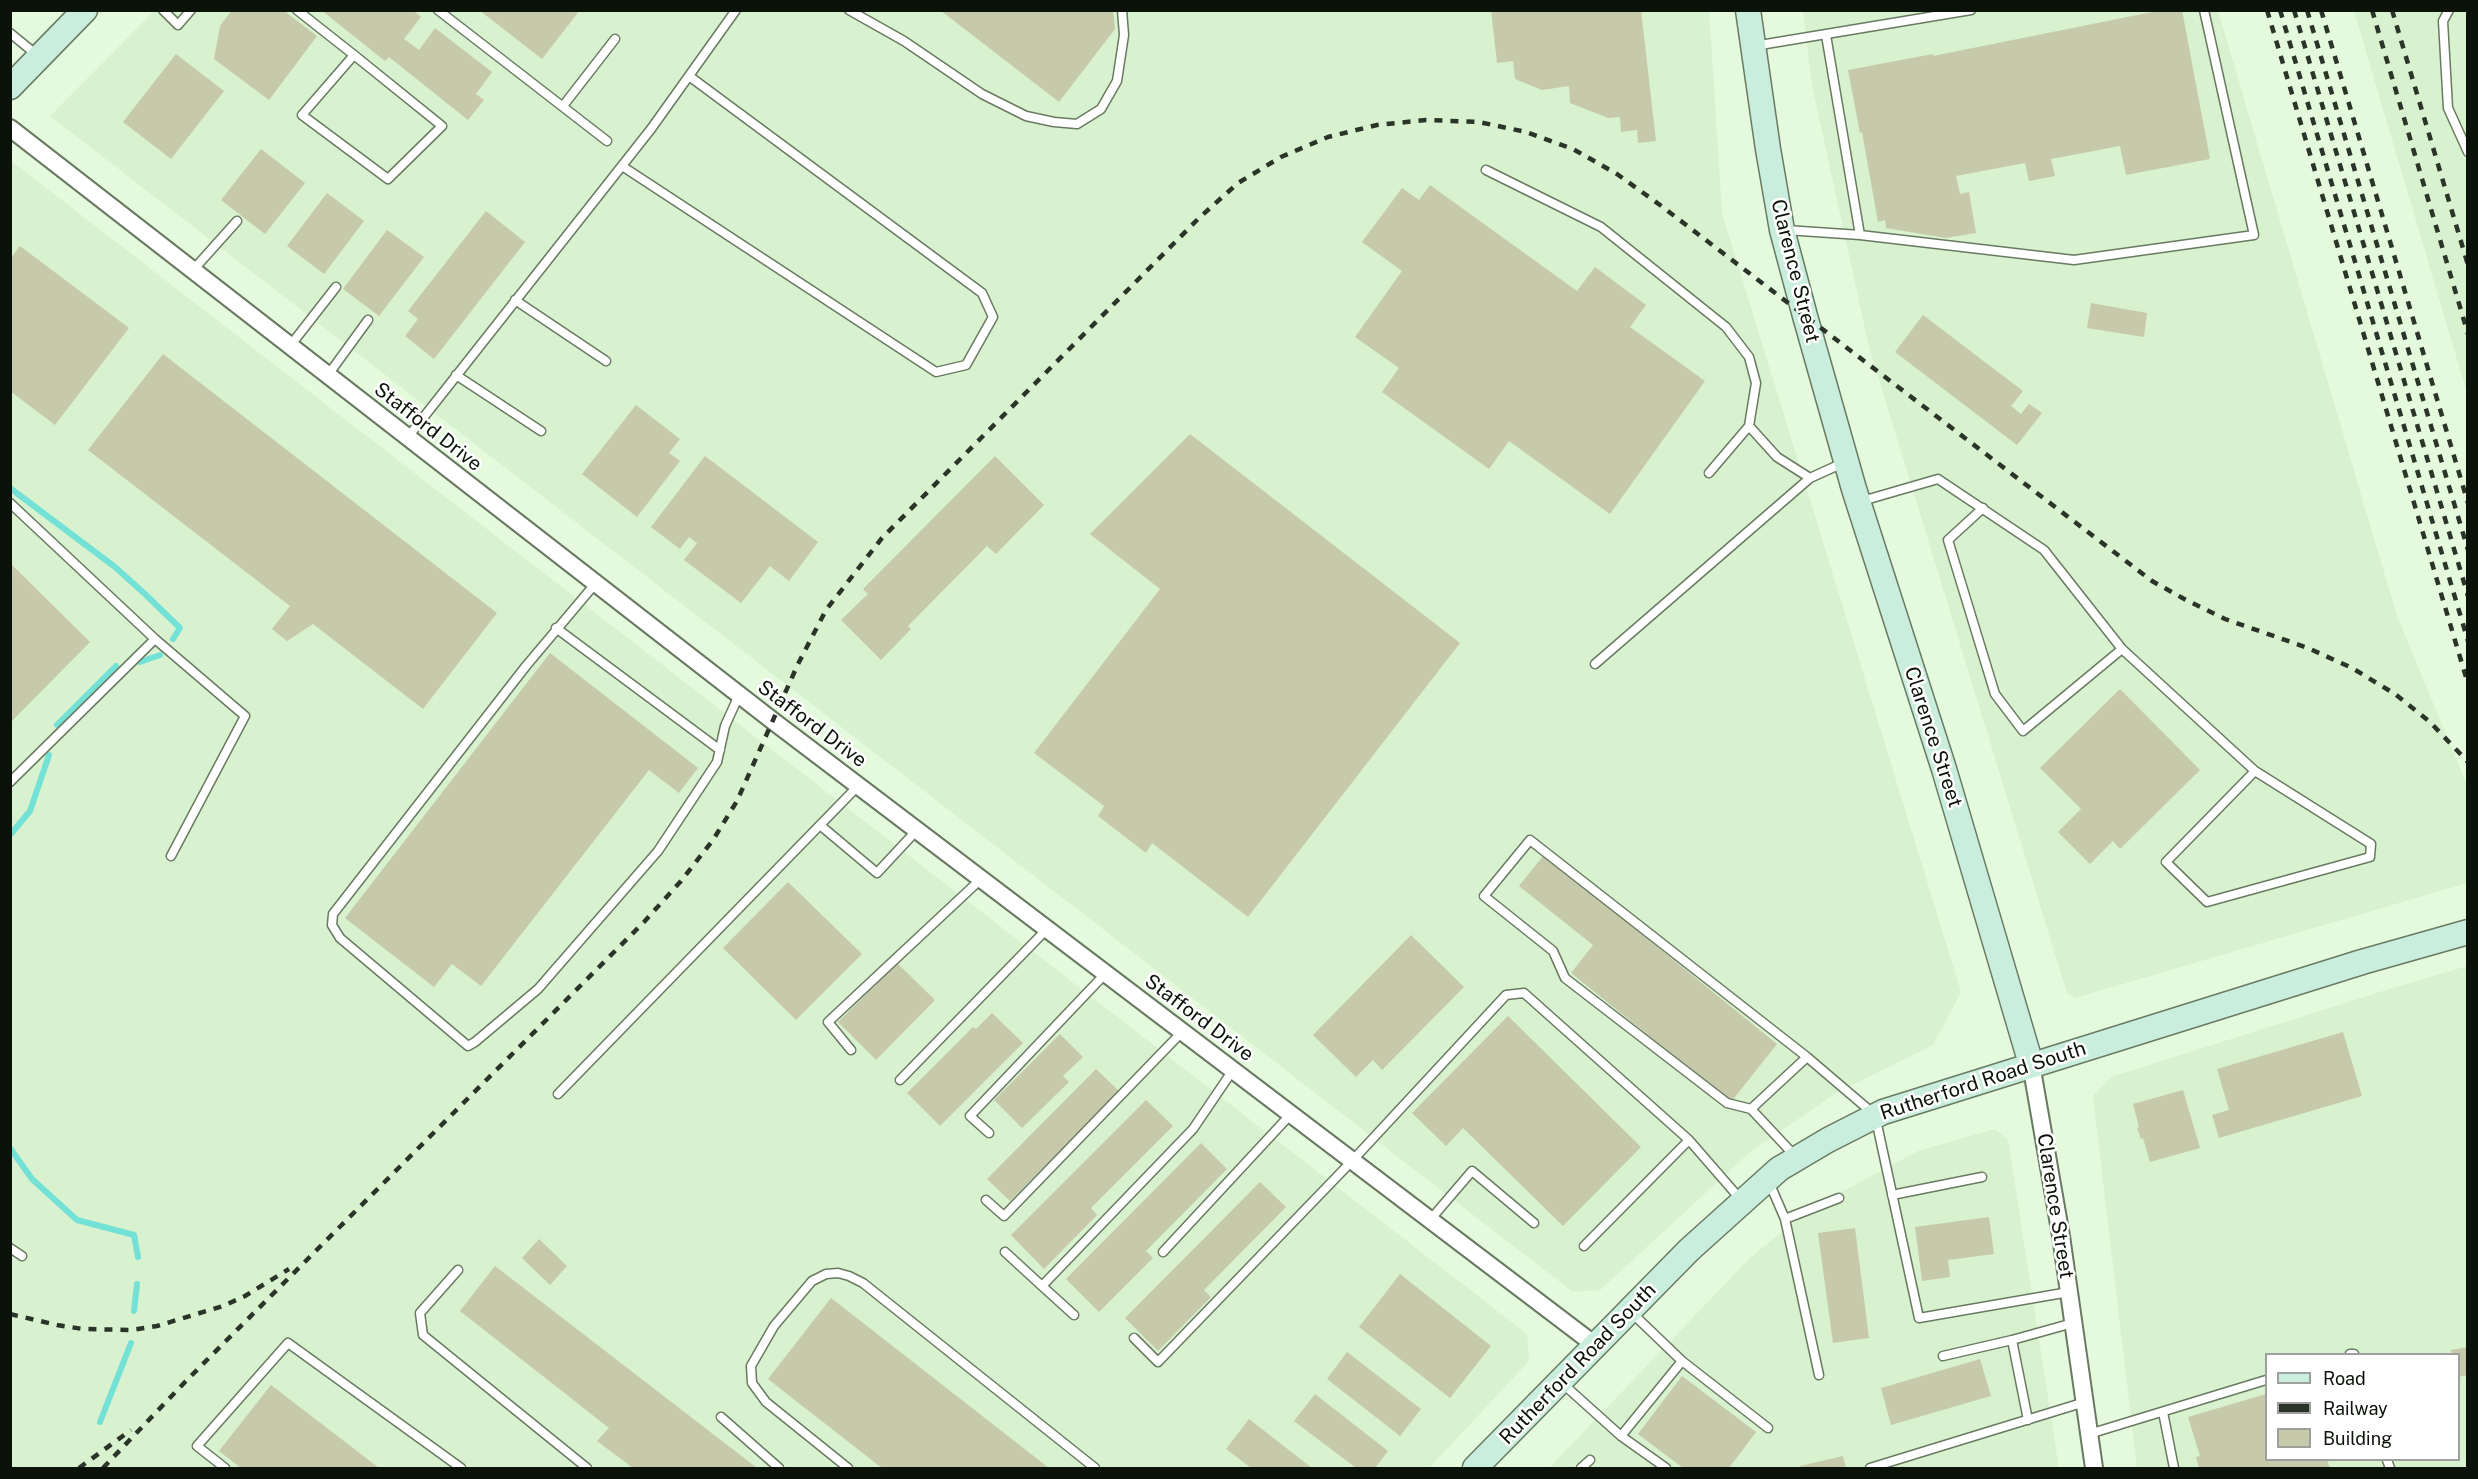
<!DOCTYPE html>
<style>
body{margin:0}
#map{position:relative;width:2478px;height:1479px;overflow:hidden;background:#e5f9dd;font-family:"Public Sans",sans-serif}
canvas{display:block}
.frame{position:absolute;inset:0;border:12px solid #0b1209;pointer-events:none}
.legend{position:absolute;left:2265px;top:1353px;width:195px;height:108px;box-sizing:border-box;background:#fff;border:2px solid #9da09d;margin:0;padding:8px 10px;list-style:none;font-size:18px;color:#0b1209}
.legend li{display:flex;align-items:center;gap:12px;height:30px}
.legend b{width:30px;border:2px solid #9da09d}
</style>
<div id="map">
<canvas width="2478" height="1479"></canvas>
<div class="frame"></div>
<ul class="legend">
<li><b style="height:8px;background:#c9eede"></b>Road</li>
<li><b style="height:8px;background:#2b3429"></b>Railway</li>
<li><b style="height:16px;background:#c7caaa"></b>Building</li>
</ul>
</div>
<script>
const c = document.querySelector('canvas').getContext('2d');
c.lineJoin = 'round';
function paint(path, color) {
  c.fillStyle = color;
  c.fill(path, 'evenodd');
}
function poly(rows) {
  const path = new Path2D();
  for (const r of rows) {
    path.moveTo(r[0], r[1]);
    for (let i = 2; i < r.length; i += 2) path.lineTo(r[i], r[i + 1]);
  }
  return path;
}
function strokePath(path, color, width, dash) {
  c.strokeStyle = color;
  c.lineWidth = width;
  c.lineCap = dash ? 'butt' : 'round';
  c.setLineDash(dash || []);
  c.stroke(path);
}
function drawText(font, color, halo, rows, align = 'center') {
  c.font = font + ' "Public Sans",sans-serif';
  c.lineWidth = 5;
  c.setLineDash([]);
  c.textBaseline = 'middle';
  c.strokeStyle = halo;
  c.fillStyle = color;
  for (const [text, x, y, turn = 0] of rows) {
    c.save();
    c.translate(x, y);
    c.rotate((+turn || 0) * Math.PI / 180);
    c.textAlign = isNaN(turn) ? turn : align;
    if (halo) c.strokeText(text, 0, 0);
    c.fillText(text, 0, 0);
    c.restore();
  }
}
paint(poly([
 [154,11,1709,11,1722,213,1961,992,1933,1045,1836,1093,1749,1153,1600,1290,1573,1292,50,116],
 [1803,11,2218,11,2397,616,2467,785,2467,883,2075,998,2067,993,1869,347,1812,85],
 [2354,11,2467,11,2467,393],
 [10,160,1527,1334,1529,1361,1429,1468,11,1468],
 [2467,966,2467,1468,2137,1468,2093,1096,2111,1077,2383,991],
 [2266,1354,2458,1354,2458,1460,2266,1460],
 [1995,1129,2008,1140,2059,1468,1549,1468,1750,1258,1812,1208,1918,1151]
]), '#d8f1ce');
strokePath(poly([
 [10,488,115,567,146,595,180,628,173,639],
 [140,662,160,655],
 [57,725,116,666],
 [10,835,30,811,49,755],
 [10,1148,32,1179,77,1220,134,1235,138,1257],
 [134,1311,137,1284],
 [100,1422,131,1343]
]), '#73e1d6', 6);
paint(poly([
 [232,10,283,10,317,36,269,100,214,59,220,26],
 [321,10,413,10,421,17,404,39,419,50,435,28,492,72,476,94,484,100,468,120,389,57,385,61],
 [479,10,580,10,542,59],
 [940,10,1113,10,1115,29,1059,102],
 [1491,10,1641,10,1656,141,1638,143,1637,130,1621,132,1620,117,1608,118,1570,103,1569,86,1542,90,1515,79,1513,61,1497,63],
 [2162,10,2182,10,2210,159,2126,175,2120,146,2051,159,2055,176,2029,181,2025,163,1956,176,1960,194,1969,192,1976,233,1946,238,1886,228,1885,220,1878,222,1862,132,1860,133,1848,70,1933,54,1933,56],
 [176,54,224,91,171,159,123,122],
 [261,149,305,183,265,234,221,200],
 [1430,185,1577,291,1595,267,1646,305,1630,327,1705,381,1610,514,1509,441,1489,469,1382,392,1399,368,1355,337,1402,271,1362,242,1402,188,1419,200],
 [327,193,364,221,324,274,287,246],
 [486,211,525,242,434,359,405,336,418,319,408,311],
 [387,230,424,257,379,316,343,289],
 [20,246,129,328,55,425,10,391,10,259],
 [2091,303,2147,313,2144,337,2087,328],
 [1923,315,2023,391,2011,406,2021,414,2029,404,2042,413,2017,445,1895,352],
 [163,354,497,613,423,709,313,624,287,641,272,629,290,606,88,450],
 [636,405,680,439,669,453,680,461,637,517,582,474],
 [1190,434,1460,643,1248,917,1152,843,1146,853,1098,816,1104,806,1034,753,1160,589,1090,534],
 [705,456,818,542,789,581,770,566,741,603,684,560,697,543,689,537,680,549,651,527],
 [995,456,1044,505,996,554,987,546,908,626,911,629,881,660,841,620,868,594,863,589],
 [10,563,90,642,10,723],
 [550,653,698,768,679,793,649,770,481,986,452,964,434,987,345,918],
 [2120,689,2200,770,2120,849,2113,841,2090,864,2058,832,2081,809,2040,768],
 [1544,855,1777,1044,1731,1102,1571,973,1593,945,1519,886],
 [788,882,862,954,796,1020,723,948],
 [1411,935,1464,987,1382,1070,1373,1060,1356,1077,1313,1035],
 [897,963,935,1000,876,1060,838,1022],
 [992,1013,1023,1043,940,1126,907,1093,973,1027,976,1029],
 [1508,1016,1641,1147,1563,1226,1463,1128,1446,1146,1412,1113],
 [2343,1032,2362,1096,2219,1138,2212,1115,2229,1110,2217,1069],
 [1060,1034,1083,1057,1063,1076,1069,1082,1022,1128,994,1100],
 [1096,1069,1119,1091,1010,1201,987,1179],
 [2183,1090,2200,1148,2150,1162,2143,1138,2141,1139,2137,1128,2139,1127,2133,1104],
 [1146,1100,1173,1126,1091,1208,1097,1215,1044,1269,1011,1235],
 [1201,1143,1227,1169,1146,1251,1153,1258,1099,1312,1066,1279],
 [1260,1182,1286,1207,1204,1290,1211,1297,1158,1351,1125,1318],
 [1989,1217,1994,1254,1948,1260,1950,1277,1922,1281,1915,1227],
 [1855,1228,1869,1338,1833,1343,1818,1233],
 [539,1239,567,1266,550,1285,522,1258],
 [495,1266,757,1468,633,1468,597,1441,609,1428,460,1311],
 [1400,1274,1491,1346,1450,1398,1359,1327],
 [831,1298,1049,1468,882,1468,787,1394,768,1379],
 [2468,1347,2468,1375,2458,1377,2458,1354,2452,1354,2451,1350],
 [1347,1352,1421,1409,1400,1436,1327,1379],
 [1980,1359,1991,1396,1891,1425,1881,1388],
 [1682,1376,1756,1432,1729,1468,1683,1468,1638,1434],
 [271,1385,379,1468,241,1468,219,1451],
 [1315,1394,1388,1451,1375,1468,1356,1468,1294,1421],
 [2266,1394,2266,1460,2327,1460,2330,1468,2199,1468,2196,1457,2200,1456,2188,1417],
 [1249,1419,1312,1468,1251,1468,1226,1449],
 [1843,1456,1846,1468,1801,1468,1800,1466]
]), '#c7caaa');
const lane = poly([
 [163,10,178,25,191,10],
 [297,10,354,55,442,126,388,179,302,115,354,55],
 [438,10,607,141],
 [849,10,904,41,982,94,1026,116,1054,122,1077,124,1101,109,1117,81,1124,35,1122,10],
 [2449,10,2443,21,2448,108,2468,152],
 [10,33,37,55],
 [1826,35,1860,235],
 [1754,46,1971,10],
 [563,106,615,39],
 [622,166,936,372,966,365,993,317,982,293,689,76],
 [1486,170,1601,227,1726,327,1749,357,1756,383,1749,426,1777,457,1810,478,1843,463],
 [1786,230,1860,235,2074,260,2254,235,2204,10],
 [194,269,237,221],
 [515,300,606,361],
 [290,346,336,287],
 [328,375,368,320],
 [456,375,541,431],
 [408,437,651,129,736,10],
 [1709,473,1749,426],
 [1862,501,1938,479,2044,550,2122,649,2255,771,2371,844,2370,857,2207,902,2166,862,2255,771],
 [10,503,155,639,10,782],
 [1983,508,1948,540,1995,694,2023,731,2122,649],
 [595,584,526,666,333,914,332,925,340,938,468,1046,475,1042,538,989,658,851,717,762,725,726,739,695],
 [556,628,720,750],
 [155,639,245,716,171,856],
 [1595,664,1810,478],
 [820,825,877,873,917,830],
 [851,1050,828,1022,981,879],
 [900,1080,1047,929],
 [558,1094,858,786],
 [1751,1109,1807,1057],
 [989,1133,970,1116,1105,974],
 [1795,1156,1751,1109,1727,1103,1565,978,1553,951,1484,896,1530,840,1807,1057,1875,1115,1919,1318,2069,1292],
 [1769,1182,1785,1219,1819,1375],
 [1892,1195,1982,1177],
 [986,1200,1004,1216,1182,1032],
 [1785,1219,1839,1198],
 [1430,1220,1472,1171,1534,1223],
 [1584,1246,1689,1140],
 [10,1248,22,1256],
 [1005,1252,1042,1286,1193,1129,1233,1070],
 [1163,1252,1291,1114],
 [458,1270,420,1313,423,1335,587,1468],
 [1042,1286,1074,1315],
 [1134,1338,1158,1362,1352,1161,1506,995,1524,993,1689,1140,1742,1201],
 [2350,1354,2354,1354],
 [1943,1356,2012,1340],
 [1682,1361,1768,1428],
 [1562,1383,1621,1436,1682,1361,1632,1313],
 [2163,1412,2174,1468],
 [721,1417,779,1468],
 [2028,1420,2012,1340,2073,1323],
 [2089,1434,2266,1380],
 [1621,1436,1666,1468],
 [2387,1460,2390,1468],
 [225,1468,197,1446,288,1343,461,1468],
 [848,1468,766,1402,752,1383,751,1366,774,1326,812,1281,826,1274,838,1273,849,1276,863,1283,1095,1468],
 [1581,1468,1590,1460],
 [1870,1468,2085,1402]
]);
const street = poly([
 [10,128,773,721,1595,1345],
 [2031,1064,2061,1236,2094,1468]
]);
const secondary = poly([
 [1748,10,1768,149,1782,230,1805,316,1854,489,1944,769,2031,1064],
 [10,87,85,10],
 [1475,1468,1689,1250,1779,1169,1828,1140,1883,1112,2362,962,2468,932]
]);
strokePath(lane, '#697a62', 11);
strokePath(street, '#697a62', 20);
strokePath(secondary, '#697a62', 27);
strokePath(lane, '#fff', 8);
strokePath(street, '#fff', 16);
strokePath(secondary, '#c9eede', 24);
strokePath(poly([
 [2267,10,2468,684],
 [2280,10,2468,641],
 [2294,10,2468,596],
 [2307,10,2468,550],
 [2321,10,2468,503],
 [2372,10,2468,334],
 [2392,10,2468,265],
 [10,1314,57,1325,83,1329,131,1330,157,1326,223,1306,245,1296,289,1269],
 [79,1468,131,1430],
 [103,1468,185,1382,644,922,681,881,713,840,737,801,798,664,826,610,882,538,1199,218,1238,183,1281,157,1328,137,1377,125,1426,120,1479,122,1526,132,1573,149,1617,174,1660,205,2152,581,2186,600,2225,619,2308,648,2352,668,2395,694,2430,722,2468,762]
]), '#2b3429', 4.5, [8, 8]);
drawText('20px', '#0b1209', '#fff', [
 ["Clarence Street",1795,271,76],
 ["Stafford Drive",428,427,38],
 ["Stafford Drive",812,724,37],
 ["Clarence Street",1933,737,72],
 ["Stafford Drive",1199,1018,37],
 ["Rutherford Road South",1983,1081,-18],
 ["Clarence Street",2055,1206,81],
 ["Rutherford Road South",1578,1364,-46]
]);
</script>
